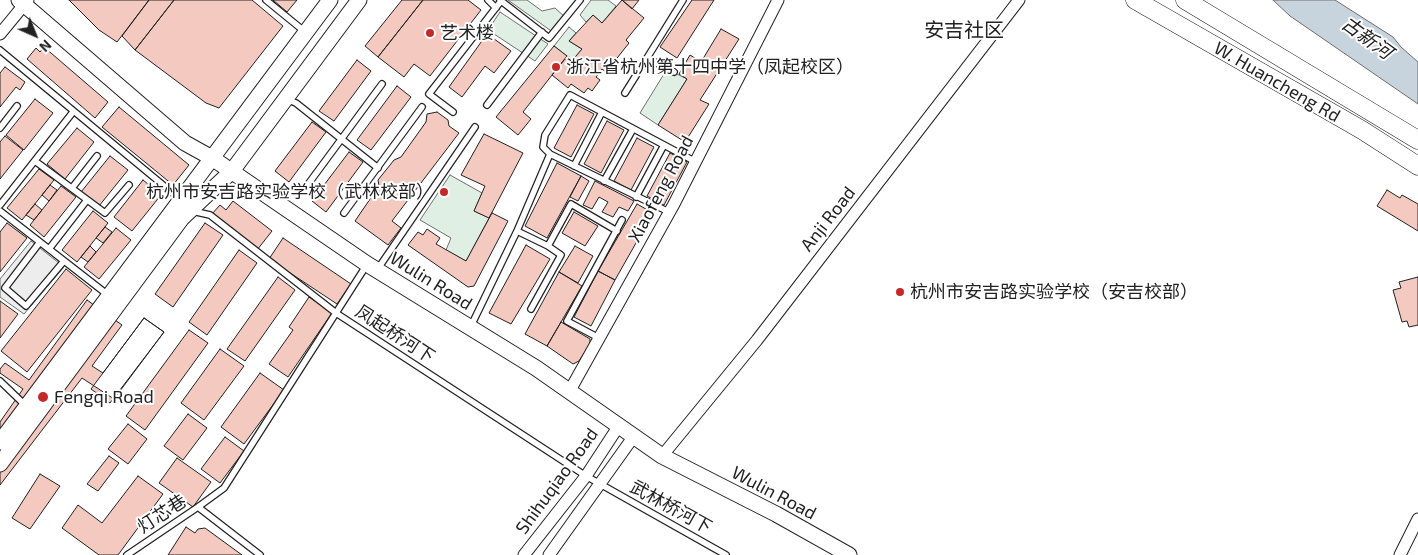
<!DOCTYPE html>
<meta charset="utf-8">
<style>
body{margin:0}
#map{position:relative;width:1418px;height:555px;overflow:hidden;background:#fff;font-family:"Exo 2",sans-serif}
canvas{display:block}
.north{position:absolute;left:10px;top:10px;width:50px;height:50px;-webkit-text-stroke:4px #fff;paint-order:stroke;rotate:136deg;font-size:14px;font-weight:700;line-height:20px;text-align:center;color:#222}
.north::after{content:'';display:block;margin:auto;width:18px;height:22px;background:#222;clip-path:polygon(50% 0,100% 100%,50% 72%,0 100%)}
</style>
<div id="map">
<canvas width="1418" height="555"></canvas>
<div class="north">N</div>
</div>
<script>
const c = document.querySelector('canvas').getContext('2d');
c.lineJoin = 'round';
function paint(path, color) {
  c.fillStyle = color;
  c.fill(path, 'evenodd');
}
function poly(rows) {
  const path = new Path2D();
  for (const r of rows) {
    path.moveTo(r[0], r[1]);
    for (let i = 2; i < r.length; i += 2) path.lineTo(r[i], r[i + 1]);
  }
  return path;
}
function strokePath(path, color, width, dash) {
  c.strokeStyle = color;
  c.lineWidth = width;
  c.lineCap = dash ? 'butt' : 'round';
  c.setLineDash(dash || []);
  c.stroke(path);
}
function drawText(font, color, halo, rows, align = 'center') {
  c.font = font + ' "Exo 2","Noto Sans SC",sans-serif';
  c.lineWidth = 4;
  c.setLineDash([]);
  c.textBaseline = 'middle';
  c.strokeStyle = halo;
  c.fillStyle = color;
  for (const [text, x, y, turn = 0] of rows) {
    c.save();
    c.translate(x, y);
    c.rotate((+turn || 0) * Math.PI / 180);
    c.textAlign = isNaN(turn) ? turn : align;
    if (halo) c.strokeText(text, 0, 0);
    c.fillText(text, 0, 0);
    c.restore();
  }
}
const green = poly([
 [508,0,527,0,542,11,555,8,566,18,554,33,508,0],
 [591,0,608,0,616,6,602,23,593,15,586,22,580,15,591,0],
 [500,12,548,44,535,61,488,30,500,12],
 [569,27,576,33,569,41,582,49,574,59,567,56,554,46,569,27],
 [667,69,687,79,658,125,640,113,667,69],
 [450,175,482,193,474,211,489,218,466,261,446,250,451,238,420,220,450,175]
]);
paint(green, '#e0efe3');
strokePath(green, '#6f6f6f', 1);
const parking = poly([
 [31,241,64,267,24,314,0,297,0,279,31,241]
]);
paint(parking, '#ededed');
strokePath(parking, '#6f6f6f', 1);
const water = poly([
 [1273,0,1335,0,1393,37,1401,47,1418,62,1418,104,1290,16,1273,0]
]);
paint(water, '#c7d3dd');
strokePath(water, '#6f6f6f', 1);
const building = poly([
 [69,0,149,0,117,42,99,30,69,0],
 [149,0,174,0,135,50,122,36,149,0],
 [174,0,252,0,283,26,219,108,206,103,135,50,174,0],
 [273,0,297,0,287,12,273,0],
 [402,0,423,0,378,57,365,46,402,0],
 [423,0,468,0,481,10,430,76,414,64,404,77,378,57,423,0],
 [622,0,644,18,626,40,629,43,606,72,602,69,596,77,600,80,592,91,588,88,584,93,571,84,568,88,552,75,565,59,570,63,582,49,569,41,593,15,602,23,622,0],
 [622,0,639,0,632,9,622,0],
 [692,0,714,0,677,58,660,47,692,0],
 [721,29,739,39,700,100,709,104,685,142,658,125,687,79,679,74,690,55,701,62,721,29],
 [490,36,511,51,494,73,485,66,462,97,449,87,484,38,490,36],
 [554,46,567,56,523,112,531,119,518,135,496,117,554,46],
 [44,47,108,102,95,118,27,59,36,48,40,52,44,47],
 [357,60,371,71,334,121,319,111,357,60],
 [5,67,25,82,20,90,16,87,0,107,0,73,5,67],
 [397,86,411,97,371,150,357,140,397,86],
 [35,99,53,113,24,150,6,135,35,99],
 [577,105,594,114,571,157,554,148,577,105],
 [119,107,189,165,173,185,102,127,119,107],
 [437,112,448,120,449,126,459,133,392,221,401,228,388,245,355,221,379,186,378,180,394,160,401,157,426,122,427,114,437,112],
 [607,121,624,130,601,173,584,164,607,121],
 [312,122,326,132,289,182,275,171,312,122],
 [77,128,94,142,65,179,47,164,77,128],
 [484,134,523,153,489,218,474,211,485,186,461,175,484,134],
 [5,136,23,150,0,179,0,142,5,136],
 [637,138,654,147,631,190,614,181,637,138],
 [349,152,363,162,326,212,312,201,349,152],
 [670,153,687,162,664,205,647,196,670,153],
 [110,156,128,170,99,206,81,192,110,156],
 [557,163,581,176,547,238,525,226,557,163],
 [39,169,54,180,22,220,7,208,39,169],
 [581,176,589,181,578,201,570,197,581,176],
 [143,180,161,195,132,231,114,217,143,180],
 [595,181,634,201,628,211,619,207,613,217,602,212,608,202,599,197,592,209,583,205,595,181],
 [50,185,57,190,49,201,42,195,50,185],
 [61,186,76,197,44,237,30,225,61,186],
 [1387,190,1400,198,1402,195,1418,204,1418,231,1377,206,1387,190],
 [233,201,272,231,257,250,211,215,220,205,226,210,233,201],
 [35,204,42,210,34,220,26,215,35,204],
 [637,204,653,213,615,280,598,271,637,204],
 [93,211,108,223,77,262,62,250,93,211],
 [574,212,598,226,585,246,562,233,574,212],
 [492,213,508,221,474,286,468,287,408,245,418,232,423,235,427,229,440,238,436,244,466,261,492,213],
 [7,223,27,238,0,272,0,232,7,223],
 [205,223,223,235,173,307,155,294,205,223],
 [105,227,112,232,103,243,96,238,105,227],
 [116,228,131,240,99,279,84,267,116,228],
 [283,238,351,284,337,304,269,259,283,238],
 [526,245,550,259,511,324,489,313,526,245],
 [90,246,96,252,88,262,81,257,90,246],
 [575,246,593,256,578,283,559,272,575,246],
 [239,250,257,263,207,335,189,322,239,250],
 [66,269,92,290,27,372,1,351,66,269],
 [598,271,615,280,591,326,574,317,598,271],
 [559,272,582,286,547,346,525,334,559,272],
 [278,277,295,290,245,361,227,349,278,277],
 [1418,277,1418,325,1409,327,1407,321,1402,322,1393,290,1401,288,1399,282,1418,277],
 [309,297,332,313,288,377,269,364,293,330,289,327,309,297],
 [87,300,122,325,92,366,103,373,144,318,164,332,114,399,82,378,0,485,0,422,23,389,0,373,0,369,5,363,29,380,87,300],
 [0,301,18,314,0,338,0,301],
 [144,318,164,332,110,403,91,389,144,318],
 [561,322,590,339,590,344,579,361,573,364,547,346,561,322],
 [189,330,208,343,145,430,126,416,189,330],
 [220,349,244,366,204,420,181,403,220,349],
 [260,373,284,390,244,444,221,427,260,373],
 [188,414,207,428,183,460,164,446,188,414],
 [128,424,147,439,128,464,108,449,128,424],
 [225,437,244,451,220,483,201,469,225,437],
 [109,456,119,463,98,491,87,484,109,456],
 [177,458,211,482,193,507,159,483,177,458],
 [40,474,60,486,30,529,12,518,40,474],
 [138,476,163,494,118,555,99,555,62,528,78,505,102,523,138,476],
 [186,527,195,533,198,529,205,528,242,555,168,555,186,527]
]);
paint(building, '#f3c9c0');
strokePath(building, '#222', 1);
const lane = poly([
 [266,0,304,31],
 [488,0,496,8],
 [500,0,549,38,580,0],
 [0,50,180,199],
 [674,72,647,58,683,0],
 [625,93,647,58],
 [286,99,296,103,378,168],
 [487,105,542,32],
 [453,112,429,94,501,1],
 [0,128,17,106],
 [550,154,669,212],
 [35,161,105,213,129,185],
 [574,166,602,112],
 [604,181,633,129],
 [306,187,382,84],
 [72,188,97,156],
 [636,197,664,145],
 [0,205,73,112],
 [0,211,108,295],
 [192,211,210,215,336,313,586,476,726,555],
 [344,213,422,107],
 [517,231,548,246],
 [40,242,5,288,26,306,64,261],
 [49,249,87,200],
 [377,270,475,127],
 [531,309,561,255,548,246,571,204,617,231],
 [471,326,517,231,550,154,543,147,545,135,570,95,696,162],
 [599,338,567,321,622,220],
 [0,381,25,405],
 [198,507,224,488,366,266],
 [127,555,198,507,260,555]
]);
const street = poly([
 [0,34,28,0],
 [569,392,674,204,778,0],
 [662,456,757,340,1019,0],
 [524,555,586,476,618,427],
 [549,555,634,436],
 [1400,555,1418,519]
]);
const secondary = poly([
 [19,0,185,143,212,158,367,264,536,368,662,456,776,514,849,555],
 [0,442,330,0],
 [0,464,182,218,232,171,359,0]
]);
const primary = poly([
 [1135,0,1362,130,1418,166],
 [1185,0,1418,140]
]);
strokePath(lane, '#222', 8);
strokePath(street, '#222', 13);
strokePath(secondary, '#222', 17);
strokePath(primary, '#222', 19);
strokePath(lane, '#fff', 5.5);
strokePath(street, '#fff', 11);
strokePath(secondary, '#fff', 15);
strokePath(primary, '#fff', 18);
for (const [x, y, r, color] of [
 [430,33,5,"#c62828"],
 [556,67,5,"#c62828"],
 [444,192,5,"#c62828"],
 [900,292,5,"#c62828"],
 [43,397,6,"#c62828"]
]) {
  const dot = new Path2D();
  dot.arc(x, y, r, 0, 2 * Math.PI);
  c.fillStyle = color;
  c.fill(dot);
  strokePath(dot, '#fff', 2);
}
drawText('18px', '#222', '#fff', [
 ["艺术楼",440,33],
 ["浙江省杭州第十四中学（凤起校区）",566,67],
 ["杭州市安吉路实验学校（武林校部）",434,192,"right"],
 ["杭州市安吉路实验学校（安吉校部）",910,292],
 ["Fengqi Road",54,397]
], 'left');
drawText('18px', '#222', '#fff', [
 ["W. Huancheng Rd",1277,82,30],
 ["Xiaofeng Road",661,189,-62],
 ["Anji Road",828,219,-52],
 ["Wulin Road",431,281,32],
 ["凤起桥河下",395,334,33],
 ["Shihuqiao Road",557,481,-54],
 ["Wulin Road",774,493,28],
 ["武林桥河下",671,507,29],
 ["灯芯巷",162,514,-33]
]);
drawText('italic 19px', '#222', '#fff', [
 ["古新河",1367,38,36]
]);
drawText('20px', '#222', '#fff', [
 ["安吉社区",964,30]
]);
</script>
